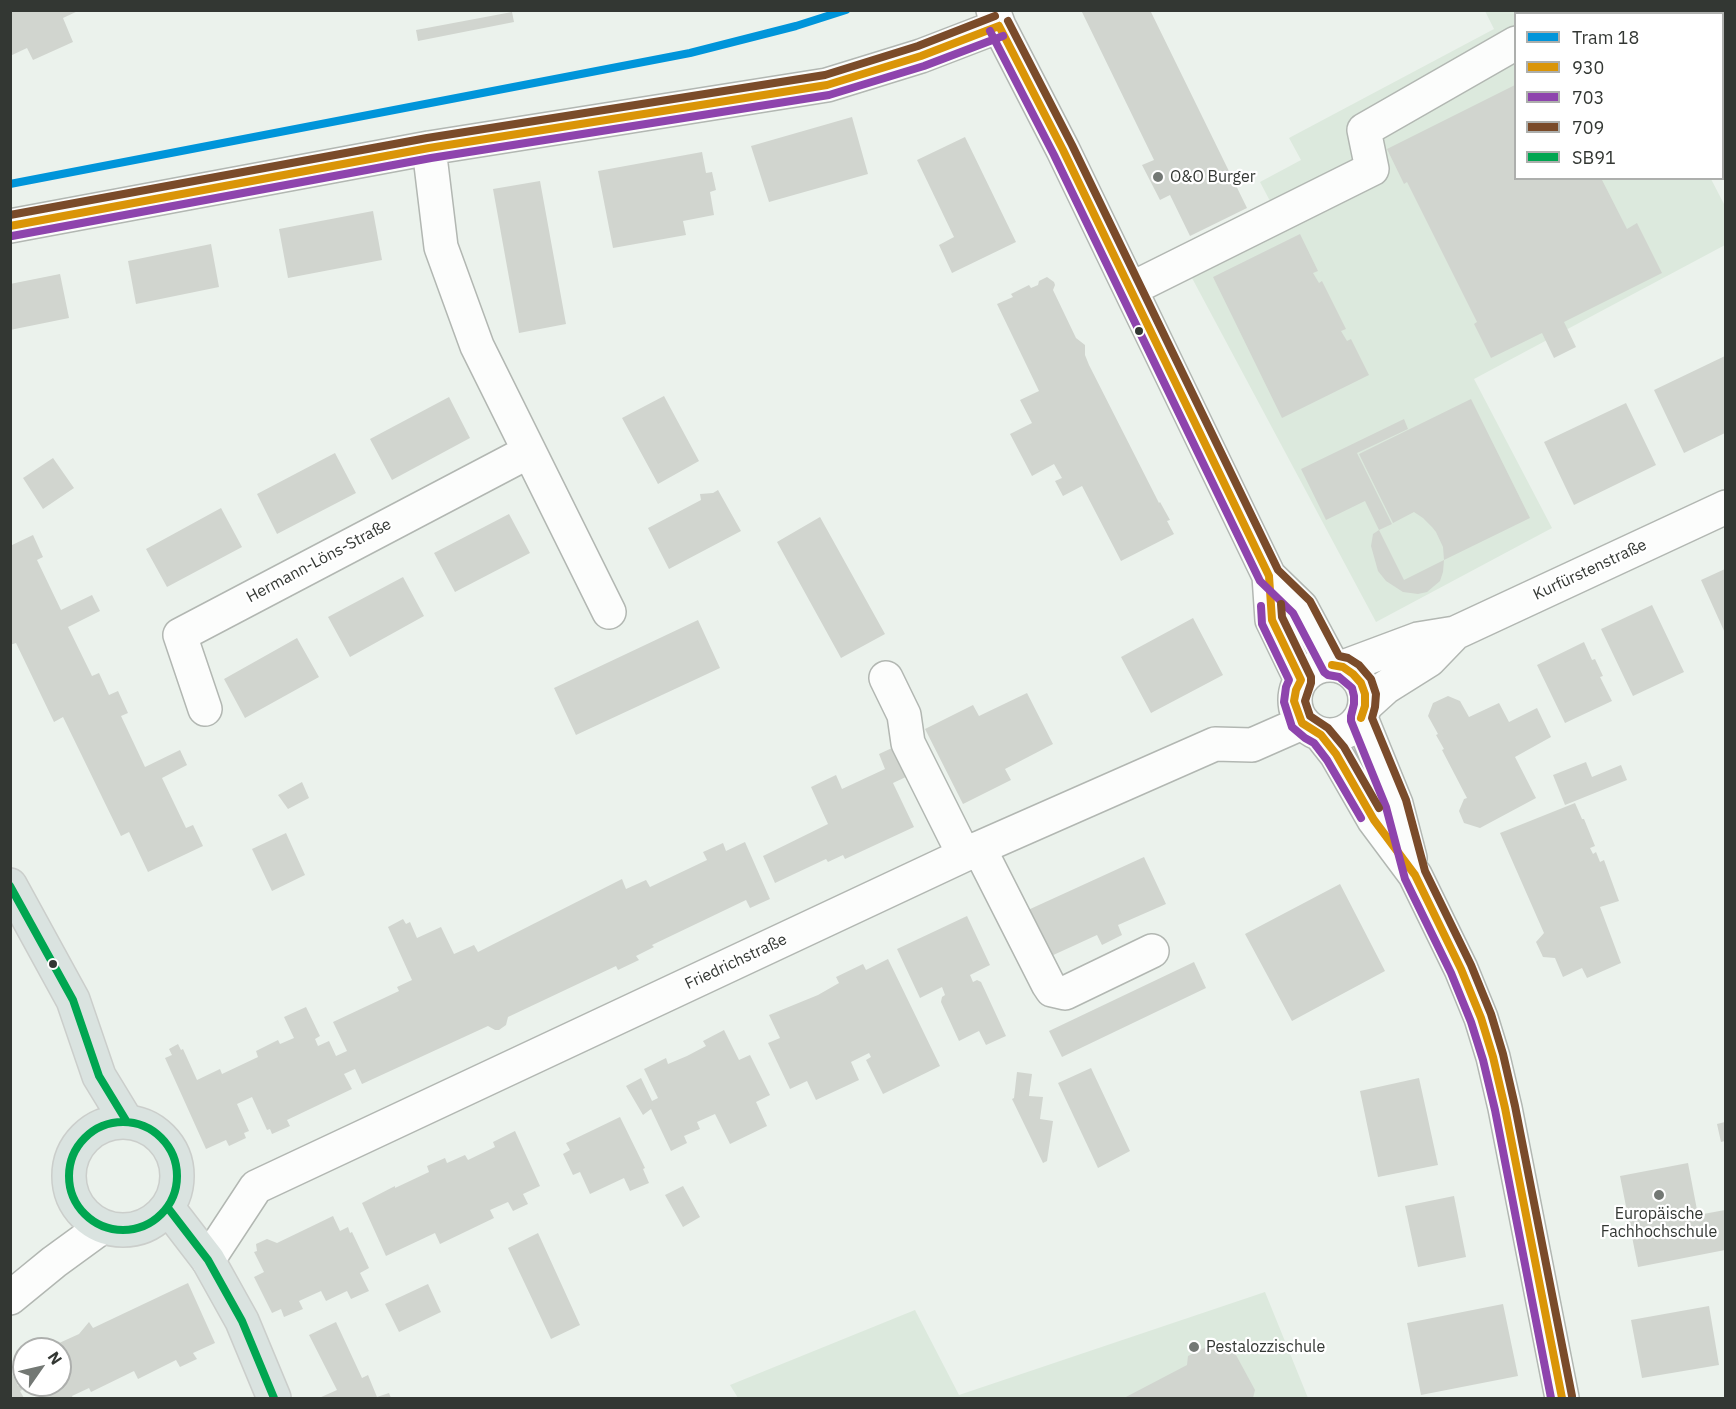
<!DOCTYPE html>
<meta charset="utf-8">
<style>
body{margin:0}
#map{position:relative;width:1736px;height:1409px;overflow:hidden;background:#ebf2ec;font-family:"IBM Plex Sans",sans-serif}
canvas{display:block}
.frame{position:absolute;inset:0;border:12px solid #333733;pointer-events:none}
.legend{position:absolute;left:1514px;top:12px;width:210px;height:168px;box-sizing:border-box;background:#fff;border:2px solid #adafad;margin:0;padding:8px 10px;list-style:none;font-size:18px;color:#333733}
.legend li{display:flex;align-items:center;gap:12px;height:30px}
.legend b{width:30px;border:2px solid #adafad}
.north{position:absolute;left:12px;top:1337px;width:60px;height:60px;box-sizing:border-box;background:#fff;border:2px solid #adafad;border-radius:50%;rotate:56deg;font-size:16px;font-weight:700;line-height:24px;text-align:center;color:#333733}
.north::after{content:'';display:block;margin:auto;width:21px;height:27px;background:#737874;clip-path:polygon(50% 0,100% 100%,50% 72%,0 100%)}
</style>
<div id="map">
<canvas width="1736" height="1409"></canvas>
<div class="frame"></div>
<ul class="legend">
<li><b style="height:8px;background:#0095da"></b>Tram 18</li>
<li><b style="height:8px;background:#da9508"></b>930</li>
<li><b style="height:8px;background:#8e44ad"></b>703</li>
<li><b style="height:8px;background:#7a4b2a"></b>709</li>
<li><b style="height:8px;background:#00a651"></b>SB91</li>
</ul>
<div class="north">N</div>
</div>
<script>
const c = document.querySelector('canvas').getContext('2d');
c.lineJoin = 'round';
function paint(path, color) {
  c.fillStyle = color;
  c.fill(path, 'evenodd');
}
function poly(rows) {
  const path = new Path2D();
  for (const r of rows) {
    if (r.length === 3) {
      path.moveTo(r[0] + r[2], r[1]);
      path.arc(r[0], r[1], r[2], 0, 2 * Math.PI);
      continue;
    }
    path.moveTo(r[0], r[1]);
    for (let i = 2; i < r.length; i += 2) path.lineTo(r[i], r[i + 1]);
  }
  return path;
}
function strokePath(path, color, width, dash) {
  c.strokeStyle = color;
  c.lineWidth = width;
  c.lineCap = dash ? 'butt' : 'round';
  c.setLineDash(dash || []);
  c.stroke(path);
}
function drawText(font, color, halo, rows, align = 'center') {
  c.font = font + ' "IBM Plex Sans",sans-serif';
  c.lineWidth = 4.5;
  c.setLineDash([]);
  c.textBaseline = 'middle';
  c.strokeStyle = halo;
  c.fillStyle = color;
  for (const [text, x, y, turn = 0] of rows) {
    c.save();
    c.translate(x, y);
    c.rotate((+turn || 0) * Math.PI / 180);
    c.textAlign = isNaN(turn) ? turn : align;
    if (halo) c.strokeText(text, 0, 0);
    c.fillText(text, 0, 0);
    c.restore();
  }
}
paint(poly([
 [1485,11,1662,11,1656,14,1516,14,1516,178,1711,179,1725,206,1725,245,1474,379,1552,528,1376,622,1177,250,1270,201,1260,182,1301,160,1289,138,1494,29],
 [1265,1292,1308,1398,738,1398,730,1385,915,1310,959,1395]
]), '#dce9dd');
paint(poly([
 [10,10,80,10,63,18,73,42,33,60,27,48,10,56],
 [1081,10,1150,10,1247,208,1190,236,1170,195,1160,200,1142,165,1154,160],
 [512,12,514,22,418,41,416,30],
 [1515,85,1515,178,1601,178,1627,229,1637,223,1662,273,1564,322,1576,347,1554,358,1542,333,1491,358,1474,324,1477,322,1407,182,1404,184,1387,149],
 [852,117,868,174,769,202,751,146],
 [965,137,1016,242,952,273,939,245,954,237,917,160],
 [702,152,706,173,712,172,716,190,710,192,714,215,683,221,686,235,613,248,598,171],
 [540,181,566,324,519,333,493,189],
 [373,211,382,260,288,278,279,229],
 [1300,234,1318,271,1313,273,1319,283,1322,281,1346,329,1341,331,1347,341,1351,339,1369,375,1282,418,1213,277],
 [211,244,219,287,136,304,128,261],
 [60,274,69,318,10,330,10,284],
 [1047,277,1054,282,1055,285,1053,290,1076,338,1085,345,1085,355,1089,365,1159,503,1160,502,1170,520,1167,521,1174,534,1121,561,1082,486,1063,496,1055,481,1062,478,1054,464,1032,476,1010,434,1032,423,1020,400,1039,391,997,304,1013,297,1011,294,1029,285,1031,288,1038,285,1039,281],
 [1725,356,1725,433,1684,453,1654,390],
 [664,396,699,461,658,484,622,418],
 [449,397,470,438,392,480,370,439],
 [1471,399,1530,518,1444,560,1443,572,1440,581,1427,592,1418,594,1403,592,1386,581,1378,571,1371,546,1373,534,1379,530,1404,580,1444,560,1443,547,1436,532,1432,527,1423,518,1414,512,1393,523,1359,454],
 [1626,403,1656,465,1574,505,1544,442],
 [1404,419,1408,429,1357,453,1392,524,1379,530,1365,501,1326,520,1301,469],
 [335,453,356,493,277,534,257,494],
 [53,458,74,488,43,509,23,478],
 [718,490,741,531,669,569,648,528,701,500,700,494,713,493],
 [221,508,242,547,167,587,146,549],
 [509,514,530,553,455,592,434,553],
 [820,517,885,634,841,658,777,542],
 [33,535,43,557,37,560,61,610,92,595,100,611,68,627,92,676,99,673,109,695,118,691,128,713,121,716,145,767,180,750,187,765,162,778,186,828,193,825,203,846,148,872,129,832,121,836,63,717,54,722,16,643,10,645,10,546],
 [1725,569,1725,633,1701,580],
 [403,577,424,616,350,657,328,617],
 [1652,605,1684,672,1633,696,1601,629],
 [1193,618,1223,675,1151,713,1121,657],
 [698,620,720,668,576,735,554,688],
 [297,638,319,677,245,718,224,679],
 [1584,642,1592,660,1595,659,1603,676,1600,677,1612,701,1565,723,1537,665],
 [1027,693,1053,744,1005,769,1011,780,963,804,925,729,973,705,979,716],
 [1448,696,1460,701,1469,717,1499,703,1509,722,1537,708,1551,737,1515,757,1536,798,1480,828,1464,823,1459,811,1464,799,1467,798,1442,750,1444,749,1436,735,1438,734,1428,716,1433,703],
 [892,748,908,776,893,783,914,827,845,859,843,855,828,862,826,859,775,883,763,856,828,824,811,787,836,775,842,789,885,769,879,754],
 [1586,762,1592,777,1621,765,1627,780,1565,805,1553,775],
 [302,782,309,798,288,809,278,795],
 [1575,803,1582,819,1584,819,1595,846,1590,848,1593,854,1596,852,1600,862,1604,860,1619,901,1600,907,1621,963,1587,978,1582,968,1563,977,1555,958,1543,957,1536,942,1544,933,1500,833],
 [286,833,305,875,272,891,252,849],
 [745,842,770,899,750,908,746,900,652,945,654,947,636,956,639,960,618,970,616,966,508,1017,506,1025,499,1030,495,1030,488,1026,362,1084,355,1069,344,1074,352,1089,287,1120,290,1126,272,1134,270,1129,267,1130,252,1097,237,1104,249,1131,244,1133,246,1138,229,1146,226,1140,206,1149,165,1058,172,1055,169,1049,178,1044,181,1050,183,1049,197,1080,220,1069,222,1074,258,1057,256,1051,278,1040,280,1044,294,1038,284,1017,306,1007,320,1036,315,1039,318,1046,329,1041,336,1056,347,1051,333,1022,399,991,397,987,412,980,388,927,403,919,406,924,410,922,417,938,441,927,454,954,474,945,478,952,622,879,626,889,646,880,650,887,707,860,703,852,723,843,726,851],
 [1144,857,1166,904,1118,925,1122,935,1102,945,1097,935,1049,957,1028,910],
 [1340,884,1385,971,1292,1021,1245,934],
 [967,916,990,965,970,975,973,982,977,980,981,982,1006,1036,986,1045,979,1031,959,1041,941,1002,942,997,945,995,942,987,920,998,897,949],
 [888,959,940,1066,883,1094,866,1060,871,1057,869,1053,851,1062,859,1080,816,1100,807,1081,790,1089,768,1043,780,1038,769,1015,818,995,839,983,836,977,863,964,866,970],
 [1194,962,1206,988,1062,1057,1049,1031],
 [724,1030,739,1060,750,1055,770,1095,756,1102,767,1126,730,1144,715,1114,697,1122,700,1129,684,1136,687,1143,671,1151,651,1109,643,1115,626,1086,641,1078,652,1101,658,1098,644,1069,666,1058,668,1064,687,1056,706,1046,703,1041],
 [1091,1068,1130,1151,1098,1168,1058,1083],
 [1017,1072,1032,1074,1029,1096,1043,1097,1040,1119,1053,1121,1047,1161,1043,1163,1012,1099,1014,1098],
 [1419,1078,1438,1165,1378,1177,1360,1091],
 [620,1117,645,1168,643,1169,649,1183,630,1191,624,1178,590,1194,580,1172,573,1175,563,1154,570,1150,566,1143],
 [1725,1122,1725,1141,1721,1142,1717,1124],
 [515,1131,540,1186,523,1194,528,1204,513,1211,508,1202,490,1210,494,1218,440,1244,435,1233,386,1256,362,1203,395,1186,395,1188,429,1172,427,1166,445,1158,447,1163,465,1155,468,1160,495,1147,493,1142],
 [1688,1163,1698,1215,1725,1210,1725,1250,1638,1267,1620,1176],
 [683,1186,700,1217,683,1227,665,1195],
 [1454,1196,1466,1257,1418,1267,1405,1206],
 [333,1216,340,1231,348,1227,350,1233,352,1232,369,1268,360,1273,369,1291,351,1299,347,1291,326,1301,321,1291,299,1301,303,1309,284,1317,281,1309,272,1313,254,1277,264,1272,254,1252,257,1251,256,1244,267,1239,277,1243],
 [538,1233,580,1325,551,1339,508,1248],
 [188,1283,215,1343,193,1353,197,1359,180,1367,176,1360,138,1379,134,1371,91,1392,89,1388,72,1396,73,1398,41,1398,34,1385,60,1385,60,1349,46,1349,79,1334,89,1322,93,1328],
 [428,1284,441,1312,399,1332,385,1304],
 [1503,1304,1518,1376,1421,1395,1407,1323],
 [1709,1306,1719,1365,1642,1378,1631,1320],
 [336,1322,362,1378,368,1375,377,1397,389,1393,391,1398,319,1398,337,1390,309,1335],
 [1216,1342,1236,1355,1255,1390,1253,1398,1124,1398,1187,1365,1188,1356],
 [10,1369,18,1386,20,1385,22,1390,20,1391,24,1398,10,1398]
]), '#d1d5cf');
const minor = poly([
 [993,10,999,26,1063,150,1269,576,1301,607,1332,665],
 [1567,14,1572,10],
 [429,148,441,247,477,346,609,612],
 [10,226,429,148,827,85,921,56,999,26],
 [1131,289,1372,169,1364,130,1516,43],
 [1269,576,1272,620,1301,680],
 [1330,700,35],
 [1343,667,1418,639,1455,633,1726,507],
 [886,678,904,715,908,743,964,855],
 [1365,706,1386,687,1429,660,1455,633],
 [205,709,180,635,528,452],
 [1361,718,1396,804,1410,858],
 [1321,735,1336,754,1374,820,1415,875,1461,969,1481,1018,1493,1057,1505,1108,1562,1398],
 [979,848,1048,984,1052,990,1065,993,1152,951],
 [208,1260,256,1187,979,848,1215,744,1252,745,1302,723],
 [10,1298,54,1262,102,1227]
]);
const major = poly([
 [10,885,73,1000,99,1076,127,1122],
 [123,1176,54],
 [168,1208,208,1260,242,1321,274,1398]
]);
strokePath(minor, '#b2b7b2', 36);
strokePath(major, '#cbcecb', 36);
strokePath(minor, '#fcfdfc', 33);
strokePath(major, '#dae3e0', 33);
strokePath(poly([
 [999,26,1063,150,1269,576,1272,620,1301,680,1296,690,1294,701,1302,723,1321,735,1336,754,1374,820,1415,875,1461,969,1481,1018,1493,1057,1505,1108,1562,1398],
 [10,226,429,148,827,85,921,56,999,26],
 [1332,665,1343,667,1353,674,1361,683,1365,694,1365,706,1361,718]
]), '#da9508', 8);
strokePath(poly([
 [990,31,1054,155,1260,581,1293,613,1324,672,1328,675,1339,677,1352,688,1354,696,1354,704,1351,716,1351,721,1386,807,1405,879,1451,973,1471,1022,1483,1060,1495,1110,1551,1398],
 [12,236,431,158,829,95,924,66,1003,36],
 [1261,606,1262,624,1289,680,1286,687,1284,702,1292,727,1305,738,1314,743,1327,760,1361,818]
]), '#8e44ad', 8);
strokePath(poly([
 [1008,21,1072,145,1278,570,1310,601,1339,656,1348,658,1359,665,1371,679,1376,694,1375,707,1372,718,1406,800,1425,871,1471,965,1491,1014,1503,1054,1515,1106,1572,1396],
 [10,215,427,138,825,75,918,46,995,16],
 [1281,604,1282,617,1311,677,1311,683,1305,701,1310,716,1328,728,1344,747,1379,808]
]), '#7a4b2a', 8);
strokePath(poly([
 [10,886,73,1000,99,1076,127,1122],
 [123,1176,54],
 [168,1208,208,1260,242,1321,274,1398]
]), '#00a651', 8);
strokePath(poly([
 [10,184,690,53,796,26,846,10]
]), '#0095da', 8);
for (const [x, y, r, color] of [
 [1158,177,6,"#737874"],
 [1139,331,5,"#333733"],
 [53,964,5,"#333733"],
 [1659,1195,6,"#737874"],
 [1194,1347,6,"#737874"]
]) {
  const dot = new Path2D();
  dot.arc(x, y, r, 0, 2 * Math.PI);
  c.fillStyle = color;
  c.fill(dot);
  strokePath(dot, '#fff', 2);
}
drawText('16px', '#333733', '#fff', [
 ["O&O Burger",1170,177],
 ["Europäische",1659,1214,"center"],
 ["Fachhochschule",1659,1232,"center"],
 ["Pestalozzischule",1206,1347]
], 'left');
drawText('16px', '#333733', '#fff', [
 ["Hermann-Löns-Straße",319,561,-28],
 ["Kurfürstenstraße",1590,570,-25],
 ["Friedrichstraße",736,962,-25]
]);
</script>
